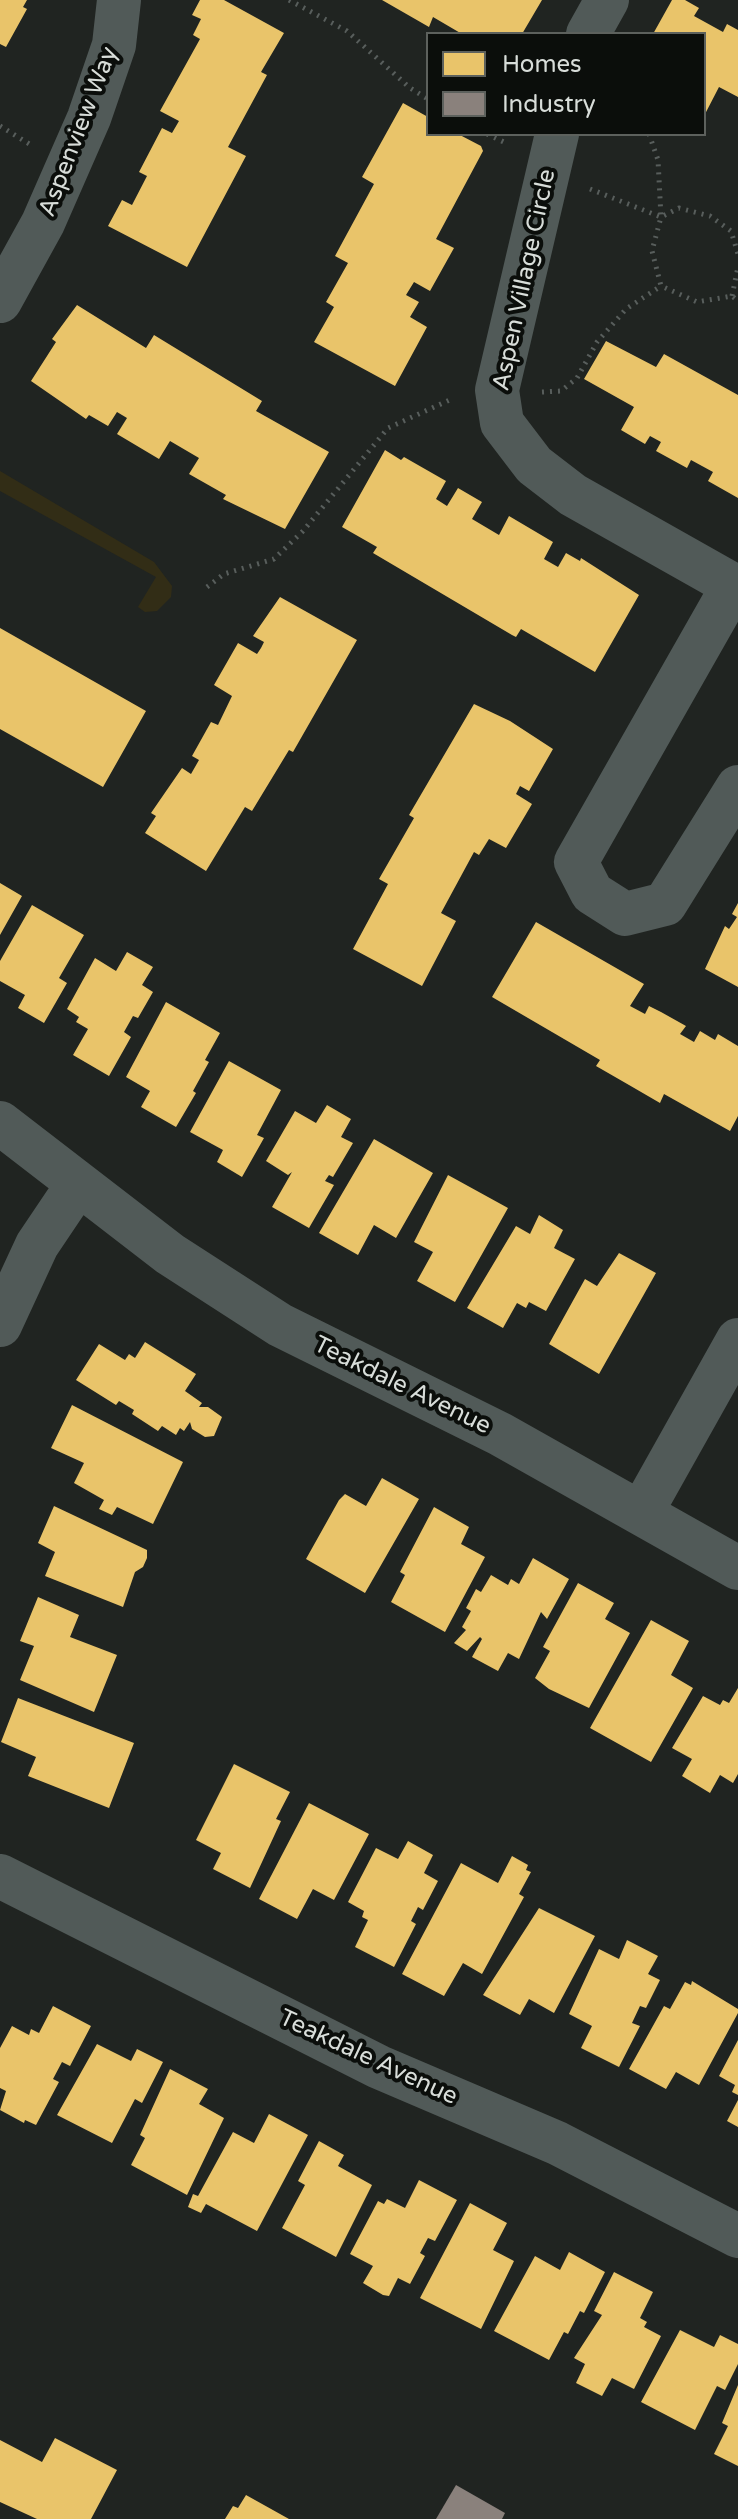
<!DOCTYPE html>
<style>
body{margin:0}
#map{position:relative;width:738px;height:2519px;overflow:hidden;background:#202421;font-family:"Varela Round",sans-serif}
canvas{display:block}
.legend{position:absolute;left:426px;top:32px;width:280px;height:104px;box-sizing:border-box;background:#0b0e0b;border:2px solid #5d615d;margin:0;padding:10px 14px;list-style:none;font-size:24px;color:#d8ddd9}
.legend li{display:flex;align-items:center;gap:16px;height:40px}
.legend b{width:40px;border:2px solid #5d615d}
</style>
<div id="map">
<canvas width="738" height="2519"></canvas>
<ul class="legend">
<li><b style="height:22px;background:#e9c46a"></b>Homes</li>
<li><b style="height:22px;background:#8a817c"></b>Industry</li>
</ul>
</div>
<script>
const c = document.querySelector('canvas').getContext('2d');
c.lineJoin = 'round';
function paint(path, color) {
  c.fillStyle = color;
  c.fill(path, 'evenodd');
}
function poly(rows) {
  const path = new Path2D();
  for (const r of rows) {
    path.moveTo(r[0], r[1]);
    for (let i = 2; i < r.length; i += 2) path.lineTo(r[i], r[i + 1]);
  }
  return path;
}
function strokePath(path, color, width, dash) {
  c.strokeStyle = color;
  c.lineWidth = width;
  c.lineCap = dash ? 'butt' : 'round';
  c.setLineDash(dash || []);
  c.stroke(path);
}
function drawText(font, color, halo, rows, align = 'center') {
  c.font = font + ' "Varela Round",sans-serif';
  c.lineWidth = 8;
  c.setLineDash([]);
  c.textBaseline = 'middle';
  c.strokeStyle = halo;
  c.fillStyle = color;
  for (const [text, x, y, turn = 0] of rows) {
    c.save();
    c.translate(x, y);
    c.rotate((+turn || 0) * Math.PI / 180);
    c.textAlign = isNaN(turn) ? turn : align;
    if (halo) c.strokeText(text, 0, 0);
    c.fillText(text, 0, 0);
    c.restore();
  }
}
paint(poly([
 [0,471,154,562,172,586,171,597,157,611,145,612,138,607,156,577,0,491]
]), '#322d16');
paint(poly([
 [0,0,27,0,23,7,27,9,6,47,0,44],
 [200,0,224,0,284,33,261,72,267,75,228,147,246,156,187,267,108,226,122,200,132,205,147,176,139,172,162,128,172,133,179,121,160,111,200,39,193,35,201,19,192,15],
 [382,0,542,0,522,34,462,34,433,17,429,27],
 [672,0,685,0,699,8,694,16,723,32,727,24,738,30,738,97,719,87,704,116,704,34,653,34],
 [403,103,428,117,428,134,458,134,481,146,483,151,436,239,454,248,430,291,414,282,406,295,419,302,410,317,427,327,395,386,314,342,334,307,326,302,348,263,335,256,374,184,362,177],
 [77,305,146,348,154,335,262,401,256,411,329,452,285,529,223,499,226,495,189,474,199,458,170,441,159,459,117,434,127,418,117,412,108,426,89,415,86,419,31,381,56,342,52,339],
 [606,341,656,367,664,354,738,395,738,498,708,481,713,472,691,460,687,468,656,451,661,442,650,436,645,444,621,430,634,407,584,379],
 [385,450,401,460,404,457,446,481,436,499,447,506,458,488,482,502,472,519,499,535,509,516,553,542,544,559,558,567,566,553,580,561,581,558,639,595,595,672,521,629,516,637,512,635,373,553,377,547,342,527],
 [280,597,357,640,293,752,289,750,252,811,245,807,206,871,145,833,156,816,151,813,182,768,191,774,199,760,192,756,211,722,218,725,232,696,214,685,238,643,257,654,261,648,264,642,253,636],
 [0,628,146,711,103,787,0,729],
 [474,704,510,721,553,749,529,791,520,786,516,794,532,804,506,848,489,839,479,855,474,852,441,913,456,921,422,986,353,949,388,884,379,879,414,818,409,815],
 [0,883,22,896,0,935],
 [738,903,738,987,705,969,725,926,729,929,737,917,732,914],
 [32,905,84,935,59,978,67,983,44,1023,18,1008,25,995,0,981,0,961],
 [536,922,644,984,630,1006,645,1014,649,1006,661,1012,686,1026,680,1034,694,1042,700,1031,715,1040,718,1034,738,1046,738,1116,730,1131,664,1094,660,1103,629,1085,596,1066,600,1060,492,997],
 [127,952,153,967,142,985,153,992,138,1018,133,1016,124,1032,131,1037,109,1076,73,1055,88,1029,76,1022,79,1017,67,1009,95,958,116,971],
 [166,1002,220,1033,205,1060,209,1062,193,1091,196,1093,176,1127,141,1107,150,1091,126,1077],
 [229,1061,281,1090,257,1135,264,1138,242,1177,217,1162,223,1150,190,1132],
 [327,1105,351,1119,341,1137,353,1143,333,1177,329,1175,325,1181,334,1185,309,1228,272,1207,292,1172,288,1175,266,1161,295,1111,316,1123],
 [374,1139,433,1173,396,1238,374,1225,358,1255,319,1233],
 [448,1175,508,1208,455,1302,417,1281,433,1252,414,1242],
 [539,1215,563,1230,554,1248,575,1259,546,1311,529,1302,526,1308,517,1303,503,1328,467,1308,516,1226,530,1234],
 [619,1253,656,1273,599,1374,549,1344,585,1279,597,1286],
 [145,1342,196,1374,185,1391,202,1403,199,1407,208,1407,222,1417,214,1436,205,1437,192,1429,190,1422,184,1431,180,1428,176,1435,162,1426,158,1431,132,1414,134,1410,119,1401,116,1405,76,1380,99,1344,125,1360,129,1354,135,1358],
 [72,1405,183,1462,153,1524,117,1507,112,1515,99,1509,104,1500,74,1483,84,1463,51,1448],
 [382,1478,419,1499,365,1593,306,1559,339,1500,345,1494,366,1506],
 [54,1506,147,1550,147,1558,143,1567,135,1572,123,1607,45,1576,55,1552,38,1543],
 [434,1507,469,1527,461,1544,485,1557,445,1632,391,1602,405,1575,400,1572],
 [533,1558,569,1579,547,1619,541,1612,519,1659,508,1653,498,1671,472,1657,482,1639,480,1637,467,1651,454,1643,466,1630,462,1627,471,1611,466,1608,476,1589,481,1592,491,1575,508,1585,511,1579,519,1584],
 [578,1583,614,1603,605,1619,630,1633,589,1708,549,1689,535,1678,550,1651,543,1647],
 [38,1597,79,1615,70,1637,117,1655,94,1712,20,1680,34,1646,20,1641],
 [651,1620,689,1641,671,1675,693,1688,651,1762,590,1728],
 [738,1688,738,1774,733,1783,720,1775,710,1793,682,1776,692,1759,672,1748,703,1696,720,1705,723,1700,729,1703],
 [18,1698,134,1743,109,1808,28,1776,36,1757,1,1742],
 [234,1764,290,1792,276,1819,281,1821,250,1888,213,1869,221,1853,196,1840],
 [309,1803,369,1834,334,1900,313,1889,297,1919,259,1899],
 [408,1841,433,1855,424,1873,438,1881,423,1910,418,1907,411,1921,416,1924,394,1967,355,1947,368,1920,362,1917,364,1911,348,1902,376,1848,398,1859],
 [512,1856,528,1865,526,1870,531,1872,519,1894,524,1897,482,1974,463,1963,444,1996,402,1974,461,1863,498,1883],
 [539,1908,595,1936,554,2013,529,1999,520,2015,483,1995],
 [627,1940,658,1956,648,1974,660,1980,646,2008,640,2006,632,2023,640,2026,619,2067,581,2048,592,2026,569,2014,599,1949,619,1959],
 [692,1981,738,2009,738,2013,699,2085,676,2072,666,2089,629,2069,664,2006,670,2009,685,1982,691,1985],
 [53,2006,91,2026,70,2066,62,2062,53,2079,59,2082,36,2125,25,2120,24,2123,0,2110,6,2091,0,2088,0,2048,12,2026,29,2035,31,2029,39,2033],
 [738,2040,738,2095,732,2092,735,2085,719,2076],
 [97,2044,131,2061,137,2049,163,2062,142,2103,135,2099,112,2143,57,2115],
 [170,2069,208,2089,199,2104,224,2118,187,2195,131,2165,145,2138,140,2135],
 [738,2100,738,2127,727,2121],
 [269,2114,308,2135,257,2231,206,2204,201,2213,188,2207,193,2194,198,2196,233,2132,254,2143],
 [319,2141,344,2155,338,2166,372,2185,336,2257,282,2228,305,2185,298,2181],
 [419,2180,457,2200,435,2241,428,2238,420,2253,425,2256,410,2284,398,2278,389,2296,383,2295,363,2283,373,2266,350,2254,378,2201,384,2204,387,2199,405,2208],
 [470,2203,507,2223,493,2250,514,2261,481,2329,420,2298],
 [569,2252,605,2272,584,2313,580,2311,568,2334,564,2332,549,2360,494,2331,535,2256,560,2270],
 [614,2272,653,2292,640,2318,647,2322,644,2327,661,2336,634,2389,612,2378,602,2396,576,2383,585,2364,574,2358,602,2315,594,2311],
 [680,2330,714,2347,720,2335,738,2344,738,2364,725,2390,717,2386,695,2430,641,2402],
 [738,2385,738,2466,714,2454,728,2426,722,2423],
 [55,2438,117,2470,91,2519,37,2519,0,2502,0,2440,42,2462],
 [246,2495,289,2519,225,2519,233,2506,238,2508]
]), '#e9c46a');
paint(poly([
 [456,2485,505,2513,502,2519,436,2519]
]), '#8a817c');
strokePath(poly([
 [289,0,347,31,410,88,428,99],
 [0,126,31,145],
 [487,134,508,144],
 [649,134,658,160,661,217,679,208,710,216,731,231,738,254],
 [590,189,661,217,652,251,661,286,697,302,732,296,738,301],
 [732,296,738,267],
 [542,392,561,391,577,378,597,342,626,309,661,286],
 [207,587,224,574,274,559,303,531,388,428,454,398]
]), '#585e5c', 5, [2, 6]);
strokePath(poly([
 [588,34,607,0],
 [557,134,497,390,502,423,534,465,573,495,738,588],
 [0,301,43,223,89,118,114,45,119,0],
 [733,586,576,862,592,893,625,914,665,904,738,787],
 [0,1123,170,1254,280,1325,500,1434,738,1568],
 [0,1325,37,1245,78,1184],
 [641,1513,738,1340],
 [0,1876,379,2067,557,2143,738,2236]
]), '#515a58', 44);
drawText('24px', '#d8ddd9', '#0b0e0b', [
 ["Aspenview Way",79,132,-69],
 ["Aspen Village Circle",525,280,-78],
 ["Teakdale Avenue",402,1386,26],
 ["Teakdale Avenue",368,2058,25]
]);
</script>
